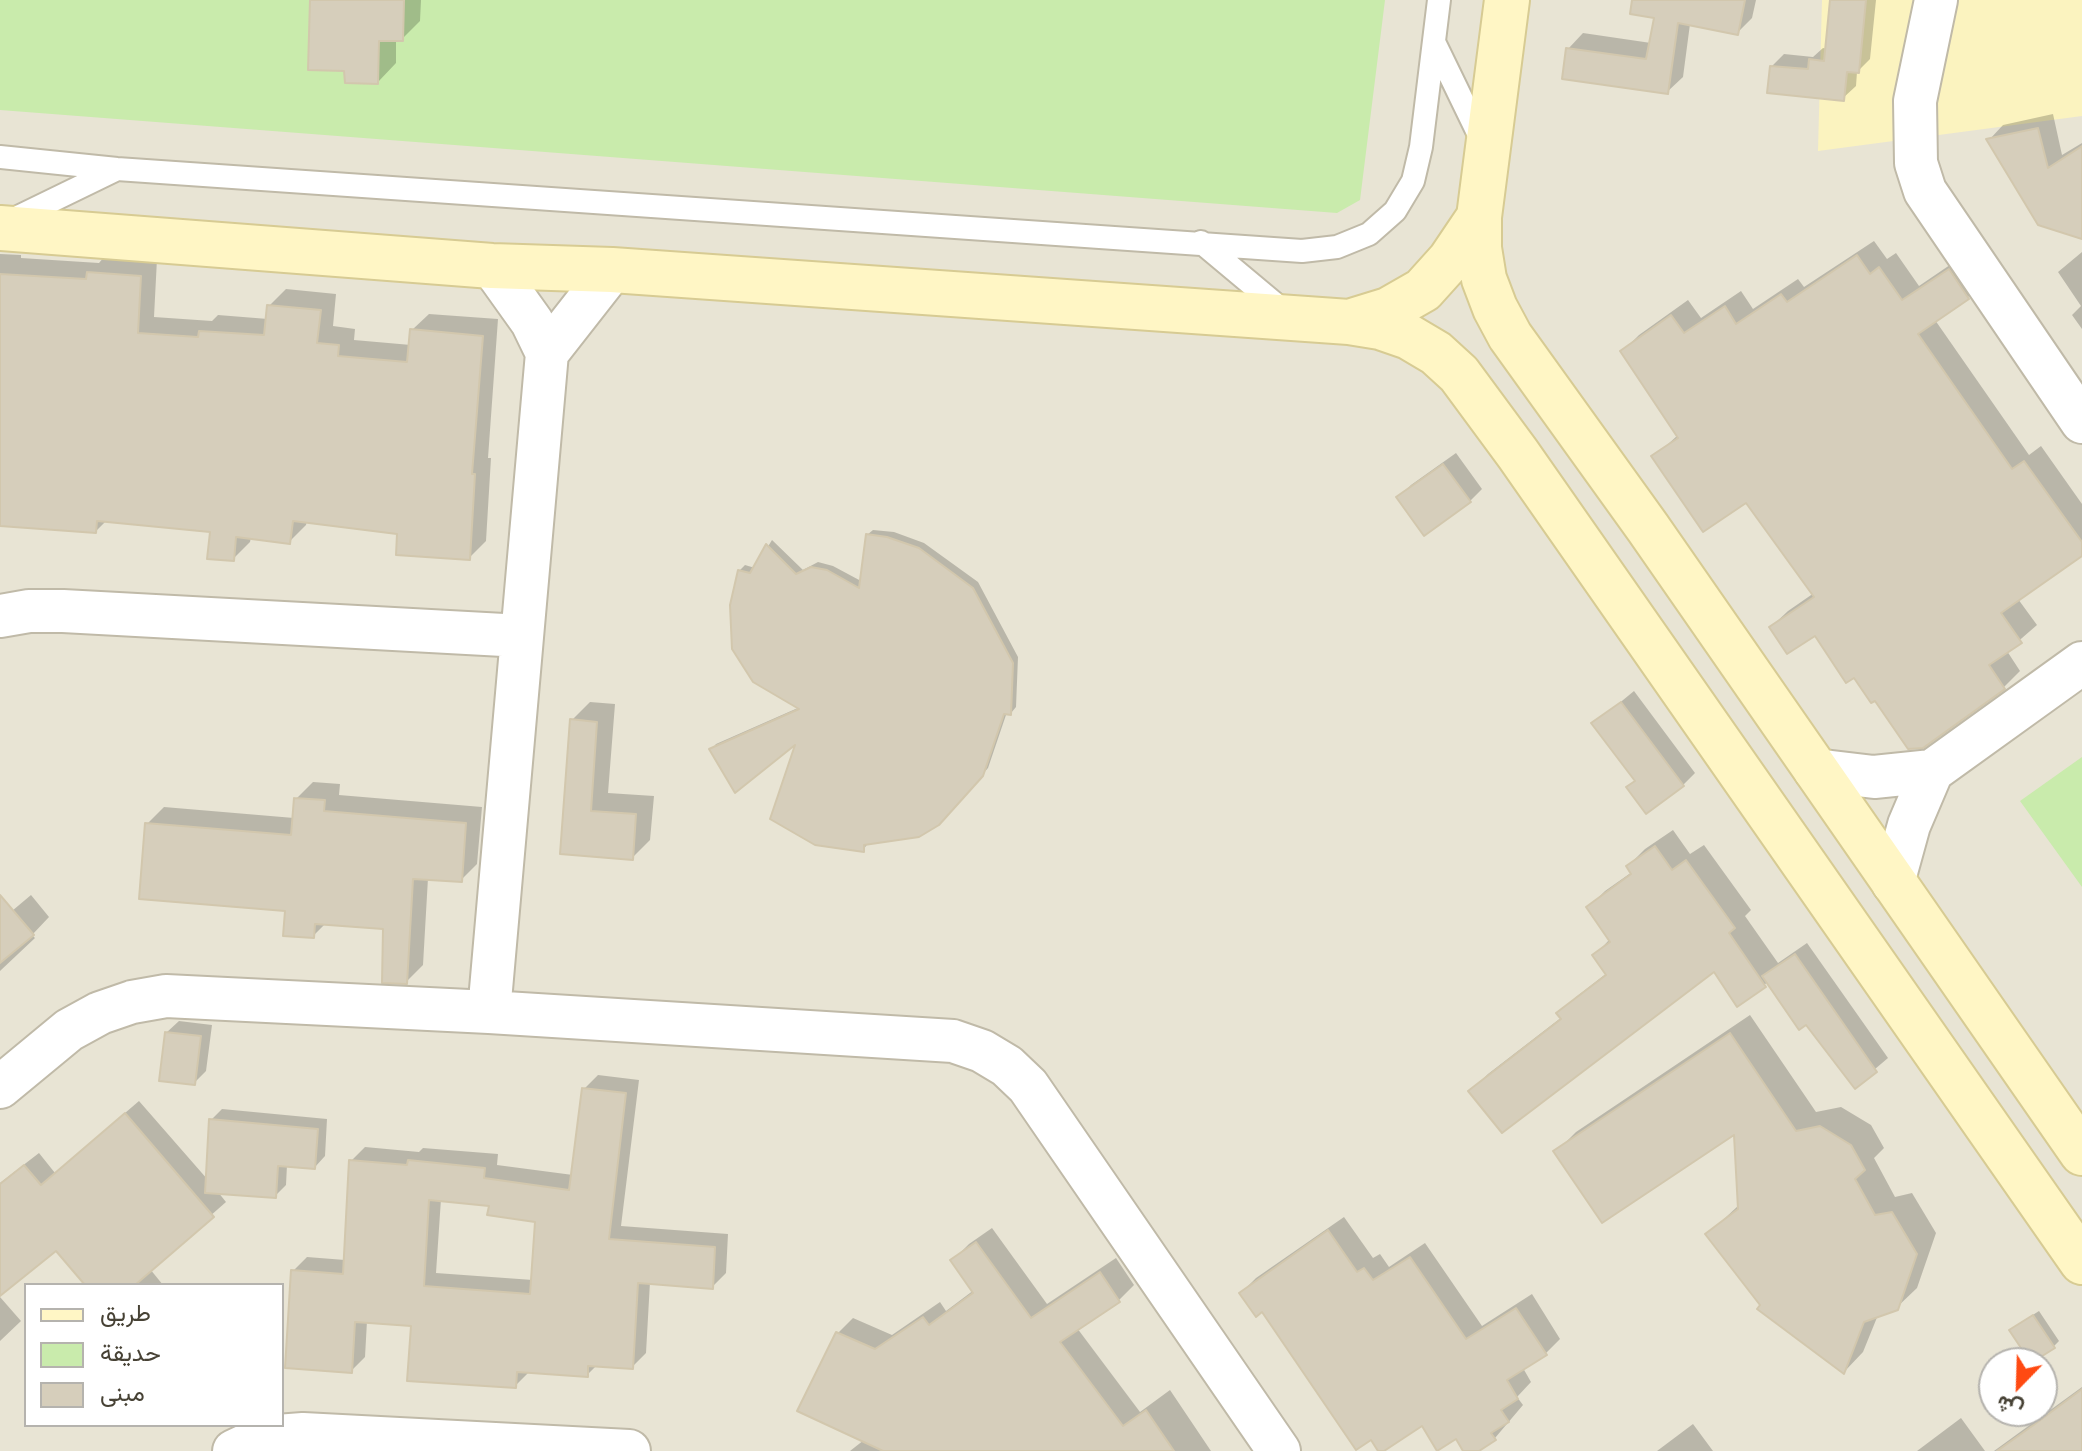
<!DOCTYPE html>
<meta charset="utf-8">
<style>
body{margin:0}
#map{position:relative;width:2082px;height:1451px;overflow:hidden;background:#f4f1e6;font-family:"Space Grotesk",Vazirmatn,sans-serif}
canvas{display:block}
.legend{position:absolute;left:24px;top:1283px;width:260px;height:144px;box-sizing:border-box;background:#fff;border:2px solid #b5b3ae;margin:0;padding:10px 14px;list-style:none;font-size:24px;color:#474235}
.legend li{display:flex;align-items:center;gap:16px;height:40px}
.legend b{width:40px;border:2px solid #b5b3ae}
.north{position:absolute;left:1978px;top:1347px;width:80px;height:80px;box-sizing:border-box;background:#fff;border:2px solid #b5b3ae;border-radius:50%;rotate:203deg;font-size:22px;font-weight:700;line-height:32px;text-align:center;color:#474235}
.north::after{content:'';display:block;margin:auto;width:28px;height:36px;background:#ff4a12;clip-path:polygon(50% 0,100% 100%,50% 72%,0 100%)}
</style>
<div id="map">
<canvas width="2082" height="1451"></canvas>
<ul class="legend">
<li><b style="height:10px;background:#fff6c5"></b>طريق</li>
<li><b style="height:22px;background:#c9ebac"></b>حديقة</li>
<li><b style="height:22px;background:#d6cebb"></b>مبنى</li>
</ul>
<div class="north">ش</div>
</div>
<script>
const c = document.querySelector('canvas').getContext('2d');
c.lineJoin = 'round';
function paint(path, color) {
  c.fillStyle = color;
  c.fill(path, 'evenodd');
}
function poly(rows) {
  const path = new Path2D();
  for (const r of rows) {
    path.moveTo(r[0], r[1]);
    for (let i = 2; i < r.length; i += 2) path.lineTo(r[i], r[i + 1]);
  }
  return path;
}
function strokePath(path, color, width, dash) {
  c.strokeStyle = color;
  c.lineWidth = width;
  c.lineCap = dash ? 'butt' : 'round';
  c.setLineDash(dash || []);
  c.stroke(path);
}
paint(poly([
 [0,0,2082,0,2082,1451,0,1451],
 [26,1285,282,1285,282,1425,26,1425],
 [1994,1363,2042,1363,2042,1411,1994,1411]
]), '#e8e4d4');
paint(poly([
 [0,0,310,0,308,70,344,71,378,84,379,41,404,0,1385,0,1360,200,1337,213,0,110],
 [2082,757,2082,887,2020,801]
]), '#c9ebac');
paint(poly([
 [1822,0,2082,0,2082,116,1818,151]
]), '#fbf3bf');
paint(poly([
 [312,0,421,0,420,21,402,39,396,39,396,63,378,82,346,69],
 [1660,0,1756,0,1752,18,1737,33,1690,24,1683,77,1667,92,1568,49,1583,33,1651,43],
 [1832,0,1876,0,1870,59,1857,72,1856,86,1843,98,1772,66,1784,54,1813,57,1823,48,1828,49],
 [2053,114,2062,155,2082,143,2082,237,1989,140,2003,125],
 [1874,241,1887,259,1896,253,1919,286,1966,254,1984,281,1968,297,1935,320,2029,455,2041,446,2082,504,2082,553,2018,599,2037,625,2007,651,2020,671,2004,687,1876,698,1815,633,1771,627,1788,611,1814,593,1746,500,1654,457,1678,435,1623,351,1639,335,1688,300,1701,318,1741,291,1753,309,1798,279,1804,287],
 [2082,252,2082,329,2072,315,2081,306,2058,272],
 [0,254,21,255,21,258,99,263,105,256,157,259,154,317,212,321,218,315,268,319,269,306,286,289,336,294,333,326,355,329,354,340,411,345,412,330,429,314,498,319,488,458,491,458,486,541,469,558,399,532,307,521,306,525,289,542,251,537,250,542,233,559,212,530,107,520,96,531,0,524],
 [1456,453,1482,489,1470,501,1399,497,1411,485],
 [873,530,894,532,924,543,978,582,1018,657,1016,707,1011,713,1007,712,988,768,946,816,869,842,863,850,799,739,711,750,716,744,800,707,740,570,745,565,755,568,772,540,803,570,818,562,833,566,861,581,867,535],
 [1634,691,1695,773,1683,785,1636,780,1594,724],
 [590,702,615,704,608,793,654,796,650,840,632,858,562,853,572,720],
 [313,782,340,784,339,795,482,807,477,864,461,880,428,878,423,965,406,982,385,928,326,923,313,936,287,909,147,824,164,807,294,818,296,799],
 [1673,830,1690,854,1704,845,1751,910,1745,916,1778,963,1807,943,1888,1058,1855,1086,1807,1022,1768,982,1737,1004,1714,970,1471,1091,1488,1074,1562,1017,1559,1014,1576,997,1607,973,1595,955,1610,939,1588,908,1605,891,1632,872,1628,866,1645,849],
 [31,895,49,917,32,935,35,938,0,971,0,898,12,911],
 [1750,1015,1816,1112,1841,1107,1871,1125,1884,1148,1874,1158,1895,1197,1912,1193,1936,1233,1917,1288,1896,1308,1878,1315,1863,1352,1844,1372,1763,1305,1708,1234,1739,1205,1736,1132,1556,1152,1576,1132],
 [179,1021,212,1025,206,1071,194,1083,166,1033],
 [598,1075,639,1080,621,1226,728,1234,726,1273,712,1287,650,1282,646,1353,632,1367,597,1365,587,1375,529,1372,515,1386,413,1324,367,1321,365,1357,351,1371,293,1271,307,1257,345,1260,351,1161,365,1147,419,1152,423,1148,498,1154,497,1165,573,1175,584,1089],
 [441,1199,491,1204,537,1220,533,1280,436,1273],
 [139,1101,208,1180,211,1120,222,1109,327,1119,325,1156,315,1167,287,1165,286,1185,275,1196,218,1192,226,1202,150,1269,163,1285,88,1285,56,1248,0,1293,0,1183,39,1153,55,1173],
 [1344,1217,1373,1258,1380,1254,1389,1267,1425,1243,1482,1326,1532,1294,1560,1339,1545,1354,1523,1368,1531,1382,1517,1397,1523,1405,1495,1438,1475,1451,1466,1451,1456,1436,1241,1293,1256,1278],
 [992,1228,1047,1304,1116,1258,1134,1285,1119,1300,1077,1328,1140,1412,1170,1390,1211,1451,850,1451,864,1440,837,1334,853,1318,892,1335,940,1302,946,1311,974,1290,953,1260,969,1244],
 [0,1297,21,1321,0,1341],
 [2039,1311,2059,1341,2054,1346,2017,1325],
 [2082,1387,2082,1451,1994,1451],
 [1961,1418,1985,1451,1917,1451],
 [1693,1424,1713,1451,1657,1451]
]), '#0003');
const building = poly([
 [310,0,404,0,403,41,379,41,378,84,345,83,344,71,308,70,310,0],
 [1632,0,1745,0,1738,35,1678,23,1668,94,1562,79,1566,48,1646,59,1654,18,1630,14,1632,0],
 [1830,0,1866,0,1859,73,1847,72,1844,101,1767,93,1770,66,1808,69,1809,59,1824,61,1830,0],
 [2038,128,2048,168,2082,146,2082,239,2038,225,1986,139,2038,128],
 [1857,255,1870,274,1879,267,1902,300,1949,269,1969,299,1918,334,2012,469,2024,461,2082,542,2082,556,2001,613,2022,643,1989,665,2005,689,1923,748,1908,749,1875,701,1871,703,1854,678,1846,683,1815,636,1787,654,1769,627,1814,597,1746,503,1703,532,1651,456,1678,438,1620,351,1671,315,1684,333,1725,306,1736,324,1781,294,1787,302,1857,255],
 [87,272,141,276,138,333,198,337,199,331,264,335,267,305,321,310,317,343,339,345,338,356,407,362,410,329,483,336,472,474,475,474,470,560,396,555,397,534,293,521,290,544,236,537,234,561,207,559,210,532,97,521,96,533,0,526,0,274,86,279,87,272],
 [1443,464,1471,502,1424,536,1396,497,1443,464],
 [866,534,887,537,919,548,973,588,1013,663,1011,715,1004,714,983,776,939,825,919,837,864,845,864,852,815,845,770,819,795,745,735,793,709,749,799,709,753,682,732,649,730,605,738,570,750,573,766,544,796,574,811,567,827,570,859,588,866,534],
 [1621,702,1684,786,1646,814,1626,787,1635,781,1591,723,1621,702],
 [570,719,597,722,591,811,636,814,633,860,560,854,570,719],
 [294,798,325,800,324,811,466,823,462,882,413,879,407,984,382,983,383,929,315,924,314,938,283,936,285,911,139,899,145,823,291,835,294,798],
 [1655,846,1672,870,1686,860,1735,928,1729,933,1766,987,1737,1007,1714,972,1502,1133,1468,1091,1561,1019,1556,1013,1606,975,1592,955,1610,942,1586,907,1631,874,1626,866,1655,846],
 [0,895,34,935,0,963,0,895],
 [1795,954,1877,1072,1855,1089,1806,1025,1799,1030,1762,976,1795,954],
 [165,1032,201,1036,195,1085,159,1081,165,1032],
 [1730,1033,1796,1131,1820,1126,1851,1145,1865,1170,1855,1179,1875,1215,1892,1212,1917,1254,1898,1310,1864,1322,1844,1374,1757,1309,1760,1305,1705,1234,1738,1209,1734,1135,1602,1223,1553,1151,1730,1033],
 [582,1088,626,1093,609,1239,715,1247,713,1289,638,1283,633,1369,588,1366,588,1377,517,1372,516,1388,407,1381,411,1326,355,1322,352,1373,285,1368,291,1270,343,1274,349,1160,407,1165,408,1160,485,1168,484,1178,569,1190,582,1088],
 [429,1200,489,1206,487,1215,535,1222,530,1294,424,1286,429,1200],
 [125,1113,214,1217,135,1285,85,1285,56,1251,0,1296,0,1184,24,1165,41,1185,125,1113],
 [209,1119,318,1129,315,1169,278,1166,276,1198,205,1193,209,1119],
 [1328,1230,1357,1272,1364,1268,1373,1280,1410,1257,1466,1339,1516,1308,1547,1355,1507,1380,1518,1399,1501,1410,1509,1422,1491,1433,1496,1440,1479,1451,1463,1451,1456,1439,1437,1451,1422,1426,1384,1451,1378,1451,1371,1440,1356,1450,1262,1312,1256,1317,1239,1293,1328,1230],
 [976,1242,1031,1318,1100,1272,1120,1302,1060,1342,1123,1426,1146,1410,1174,1451,883,1451,797,1411,836,1332,875,1349,923,1317,929,1325,973,1293,950,1260,976,1242],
 [2033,1315,2055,1348,2031,1363,2009,1330,2033,1315],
 [2082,1389,2082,1451,1997,1451,2035,1424,2082,1389]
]);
paint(building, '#d6cebb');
strokePath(building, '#d2c7ad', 2);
const lane = poly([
 [1434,42,1483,143],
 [0,157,117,169,1302,251,1337,247,1369,234,1395,211,1413,181,1421,147,1439,0],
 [8,222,117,169],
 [1201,242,1286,313]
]);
const street = poly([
 [1936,0,1915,101,1916,163,1925,191,2082,422],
 [492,266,532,322,547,353],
 [0,616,29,611,63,611,522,636],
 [1815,770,1874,777,1932,771,2082,663],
 [1893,883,1909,825,1932,771],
 [489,1012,547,353,612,270],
 [0,1087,69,1030,100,1013,132,1002,166,996,489,1012,953,1041,982,1051,1007,1066,1028,1086,1279,1451],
 [234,1451,251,1443,277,1436,303,1434,629,1451]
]);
const secondary = poly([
 [1479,217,1479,248,1484,279,1495,308,1510,336,1648,528,2082,1153],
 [0,228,492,266,612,270,1349,322,1388,310,1423,290,1450,260,1479,217,1507,0],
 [1349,322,1380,327,1409,337,1436,353,1459,374,1518,454,2082,1262]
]);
strokePath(lane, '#c0baa8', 26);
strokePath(street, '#c0baa8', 46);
strokePath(secondary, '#d7cb93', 48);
strokePath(lane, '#fff', 22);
strokePath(street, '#fff', 42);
strokePath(secondary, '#fff6c5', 44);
</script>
